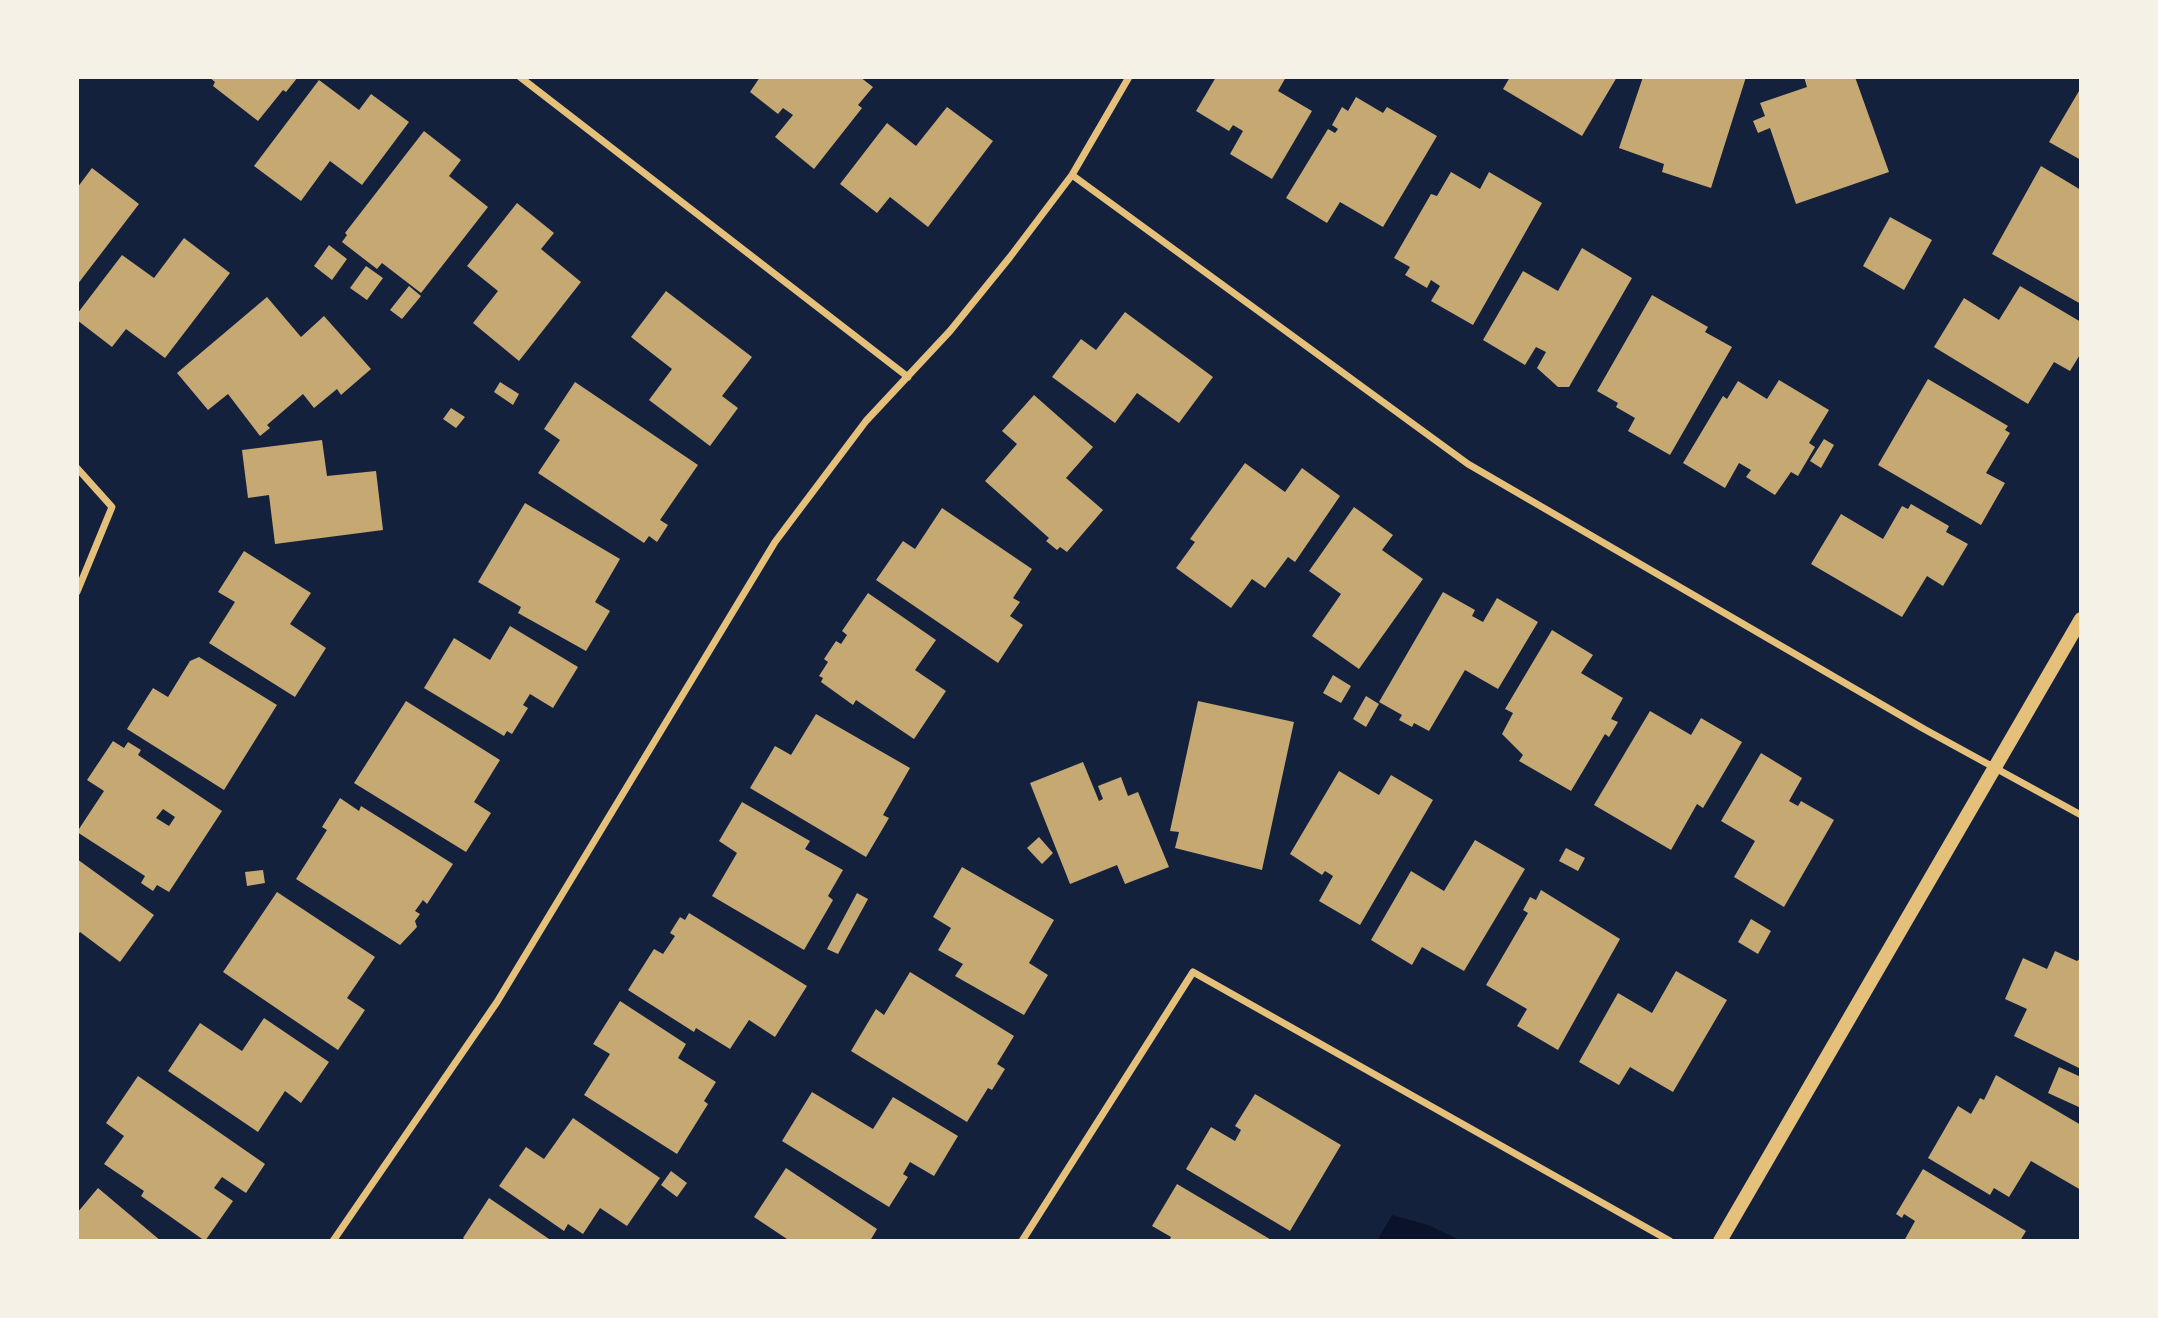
<!DOCTYPE html>
<style>
body{margin:0}
#map{position:relative;width:2158px;height:1318px;overflow:hidden;background:#14213d;font-family:Figtree,sans-serif}
canvas{display:block}
.frame{position:absolute;inset:0;border:79px solid #f6f1e7;pointer-events:none}
</style>
<div id="map">
<canvas width="2158" height="1318"></canvas>
<div class="frame"></div>
</div>
<script>
const c = document.querySelector('canvas').getContext('2d');
c.lineJoin = 'round';
function paint(path, color) {
  c.fillStyle = color;
  c.fill(path, 'evenodd');
}
function poly(rows) {
  const path = new Path2D();
  for (const r of rows) {
    path.moveTo(r[0], r[1]);
    for (let i = 2; i < r.length; i += 2) path.lineTo(r[i], r[i + 1]);
  }
  return path;
}
function strokePath(path, color, width, dash) {
  c.strokeStyle = color;
  c.lineWidth = width;
  c.lineCap = dash ? 'butt' : 'round';
  c.setLineDash(dash || []);
  c.stroke(path);
}
paint(poly([
 [1392,1215,1428,1225,1462,1241,1377,1241]
]), '#0b132b');
paint(poly([
 [209,77,298,77,286,92,283,90,258,121,213,86,215,82],
 [760,77,860,77,873,87,858,105,862,108,814,169,775,137,793,115,783,108,778,114,750,92],
 [1216,77,1286,77,1278,91,1312,111,1272,179,1230,154,1243,131,1233,125,1229,131,1196,111],
 [1510,77,1617,77,1582,136,1503,89],
 [1643,77,1746,77,1711,188,1662,172,1664,164,1619,148],
 [1804,77,1855,77,1889,172,1796,204,1770,128,1758,133,1753,121,1765,116,1760,103,1807,87],
 [319,80,359,110,371,94,409,122,362,185,330,161,301,201,254,166],
 [2079,91,2081,93,2081,160,2049,142],
 [1356,97,1383,113,1387,107,1437,136,1383,227,1340,202,1327,223,1286,198,1328,129,1335,133,1338,129,1332,125,1342,107,1348,111],
 [947,107,993,141,928,227,890,197,877,213,840,184,887,123,916,146],
 [424,131,461,160,449,176,488,207,421,293,382,263,377,269,342,242,347,235,345,233],
 [2041,166,2081,190,2081,304,1992,254],
 [92,168,139,204,77,285,77,188],
 [1451,172,1480,189,1489,172,1542,203,1473,325,1431,301,1440,286,1431,280,1427,288,1405,275,1410,267,1394,258,1431,194,1437,196],
 [517,203,554,233,541,249,581,282,519,361,473,323,498,291,467,266],
 [1890,217,1932,240,1904,290,1863,266],
 [184,238,230,273,165,358,126,329,112,347,77,320,77,314,122,255,154,278],
 [329,245,347,259,332,280,314,266],
 [1582,248,1632,278,1569,387,1558,387,1537,368,1546,352,1536,347,1525,365,1483,340,1523,271,1558,291],
 [366,266,383,278,367,300,350,288],
 [409,286,421,296,402,319,390,310],
 [2020,286,2081,322,2081,353,2070,371,2054,362,2028,404,1934,347,1964,298,1999,320],
 [666,291,752,357,722,396,738,408,710,446,649,400,672,369,631,337],
 [1652,295,1708,327,1705,332,1732,347,1670,455,1628,431,1635,418,1616,407,1618,403,1597,391],
 [267,297,301,337,324,316,371,369,341,395,337,389,314,408,303,394,267,425,270,428,260,436,228,394,208,410,177,373],
 [1125,312,1213,377,1179,423,1137,393,1115,423,1052,377,1081,339,1096,350],
 [1928,379,2008,426,2005,430,2010,433,1986,473,2005,483,1981,525,1878,465],
 [1779,380,1829,410,1809,443,1815,447,1798,476,1791,472,1775,495,1746,477,1751,470,1739,463,1725,488,1683,463,1723,396,1727,399,1738,381,1767,399],
 [500,382,519,394,513,405,494,392],
 [575,382,698,465,660,520,668,525,657,542,649,536,644,543,538,473,560,440,544,429],
 [1034,395,1093,447,1066,478,1103,510,1067,552,1060,547,1057,550,1046,541,1049,538,985,481,1017,444,1002,431],
 [451,408,465,417,456,428,443,419],
 [1824,439,1834,445,1821,468,1810,461],
 [322,440,327,476,376,471,383,530,275,544,269,495,248,498,242,450],
 [1245,463,1285,492,1302,468,1340,496,1295,562,1288,557,1265,588,1252,579,1231,608,1176,568,1195,542,1190,539],
 [525,503,620,559,595,602,610,611,586,651,518,613,521,607,478,582],
 [1911,504,1949,526,1946,532,1968,544,1943,586,1927,576,1902,617,1811,564,1841,514,1883,539,1902,506,1908,509],
 [1354,507,1393,535,1382,550,1423,579,1359,669,1312,636,1341,594,1309,571],
 [942,508,1032,569,1013,598,1020,602,1010,616,1023,625,998,663,876,580,903,541,915,549],
 [244,551,311,593,290,624,326,648,295,697,209,643,235,602,218,592],
 [1443,592,1475,610,1472,616,1483,622,1497,598,1538,622,1498,689,1465,670,1429,731,1414,723,1412,727,1399,720,1402,715,1379,702],
 [868,593,936,640,915,670,946,691,914,739,856,700,853,705,821,682,823,678,819,676,828,662,824,659,836,641,841,644,847,635,842,631],
 [510,626,578,667,553,708,530,694,523,705,528,708,512,734,507,731,504,736,424,688,454,638,490,660],
 [1552,630,1593,655,1581,673,1623,698,1611,719,1618,722,1609,737,1605,734,1571,791,1519,761,1523,755,1502,734,1513,713,1505,709],
 [199,657,277,705,224,790,127,729,153,688,168,697,190,661],
 [1333,675,1351,686,1341,703,1323,693],
 [1366,696,1379,704,1366,727,1353,719],
 [406,701,500,760,474,802,491,813,466,852,354,783],
 [1198,701,1294,722,1262,870,1175,848,1179,832,1170,831],
 [1650,711,1691,735,1701,718,1742,742,1703,808,1697,804,1671,850,1594,805],
 [816,714,910,768,883,815,889,818,866,857,750,788,775,746,791,755],
 [113,741,124,748,128,742,141,750,138,755,222,811,169,892,157,885,153,891,141,883,145,876,77,832,104,791,87,780],
 [163,809,175,817,169,826,156,818],
 [1761,753,1802,778,1789,801,1798,806,1801,801,1834,820,1784,907,1734,877,1755,841,1721,821],
 [1083,762,1099,801,1103,799,1098,786,1121,777,1128,796,1138,792,1169,867,1125,884,1117,865,1070,884,1030,783],
 [1339,771,1379,795,1391,775,1433,800,1360,925,1319,901,1333,876,1325,871,1322,875,1290,854],
 [340,798,359,811,361,806,453,864,427,904,423,900,415,911,420,914,415,921,417,927,400,945,296,879,327,830,322,827],
 [742,802,810,841,805,849,843,870,828,896,833,900,804,950,712,896,737,853,719,841],
 [1039,837,1053,853,1042,864,1027,848],
 [1475,840,1525,869,1464,971,1422,947,1412,965,1371,940,1411,871,1444,891],
 [1566,848,1585,858,1578,871,1559,861],
 [77,859,154,915,120,962,80,932,77,936],
 [962,867,1054,920,1029,963,1048,975,1024,1015,955,976,963,964,938,950,951,928,933,917],
 [263,870,265,883,247,886,245,872],
 [1541,890,1620,939,1558,1050,1517,1026,1527,1009,1486,985,1528,913,1523,910,1530,897,1536,900],
 [277,892,375,957,347,998,365,1010,338,1050,223,972],
 [857,893,868,899,838,954,827,949],
 [689,913,807,986,775,1037,749,1020,730,1049,696,1028,694,1032,628,990,654,949,663,954,675,936,670,933,680,917,685,920],
 [1751,919,1771,931,1758,954,1738,942],
 [2055,951,2077,961,2081,958,2081,1069,2014,1036,2027,1009,2005,999,2023,958,2047,969],
 [1676,971,1727,1000,1673,1092,1630,1067,1619,1085,1579,1062,1618,993,1652,1013],
 [910,972,1014,1036,997,1064,1005,1069,992,1090,988,1088,967,1122,851,1051,876,1009,884,1015],
 [620,1001,686,1044,678,1058,716,1082,704,1101,708,1104,677,1154,584,1095,610,1054,593,1044],
 [264,1018,329,1062,301,1103,285,1091,258,1132,168,1071,200,1023,242,1051],
 [2059,1067,2081,1077,2081,1108,2048,1093],
 [1996,1075,2081,1125,2081,1190,2031,1161,2009,1197,1994,1188,1990,1195,1928,1158,1958,1106,1971,1114,1980,1098,1984,1100],
 [138,1076,265,1164,246,1193,222,1177,214,1188,233,1201,205,1241,141,1196,144,1191,104,1164,124,1136,106,1123],
 [812,1092,873,1129,893,1097,958,1136,934,1176,910,1162,903,1174,908,1177,889,1207,782,1141],
 [1255,1094,1341,1145,1290,1231,1186,1169,1211,1127,1235,1141,1241,1130,1235,1126],
 [573,1118,660,1178,627,1226,600,1208,583,1234,568,1224,564,1231,499,1186,526,1147,544,1159],
 [786,1168,877,1229,870,1241,790,1241,754,1217],
 [1923,1169,2026,1231,2020,1241,1904,1241,1915,1221,1904,1214,1902,1218,1896,1214],
 [671,1171,687,1183,677,1197,661,1185],
 [1177,1184,1273,1241,1169,1241,1171,1237,1152,1226],
 [98,1188,161,1241,77,1241,77,1213],
 [489,1198,552,1241,467,1241,463,1238]
]), '#c6a872');
strokePath(poly([
 [520,77,908,377],
 [1072,175,1468,464,1924,729,2081,815],
 [77,468,112,507,77,592],
 [333,1241,497,1002,775,542,866,421,950,331,1010,257,1072,175,1129,77],
 [1022,1241,1193,972,1670,1241]
]), '#e5c07b', 7);
strokePath(poly([
 [1720,1241,2081,619]
]), '#e5c07b', 14);
</script>
